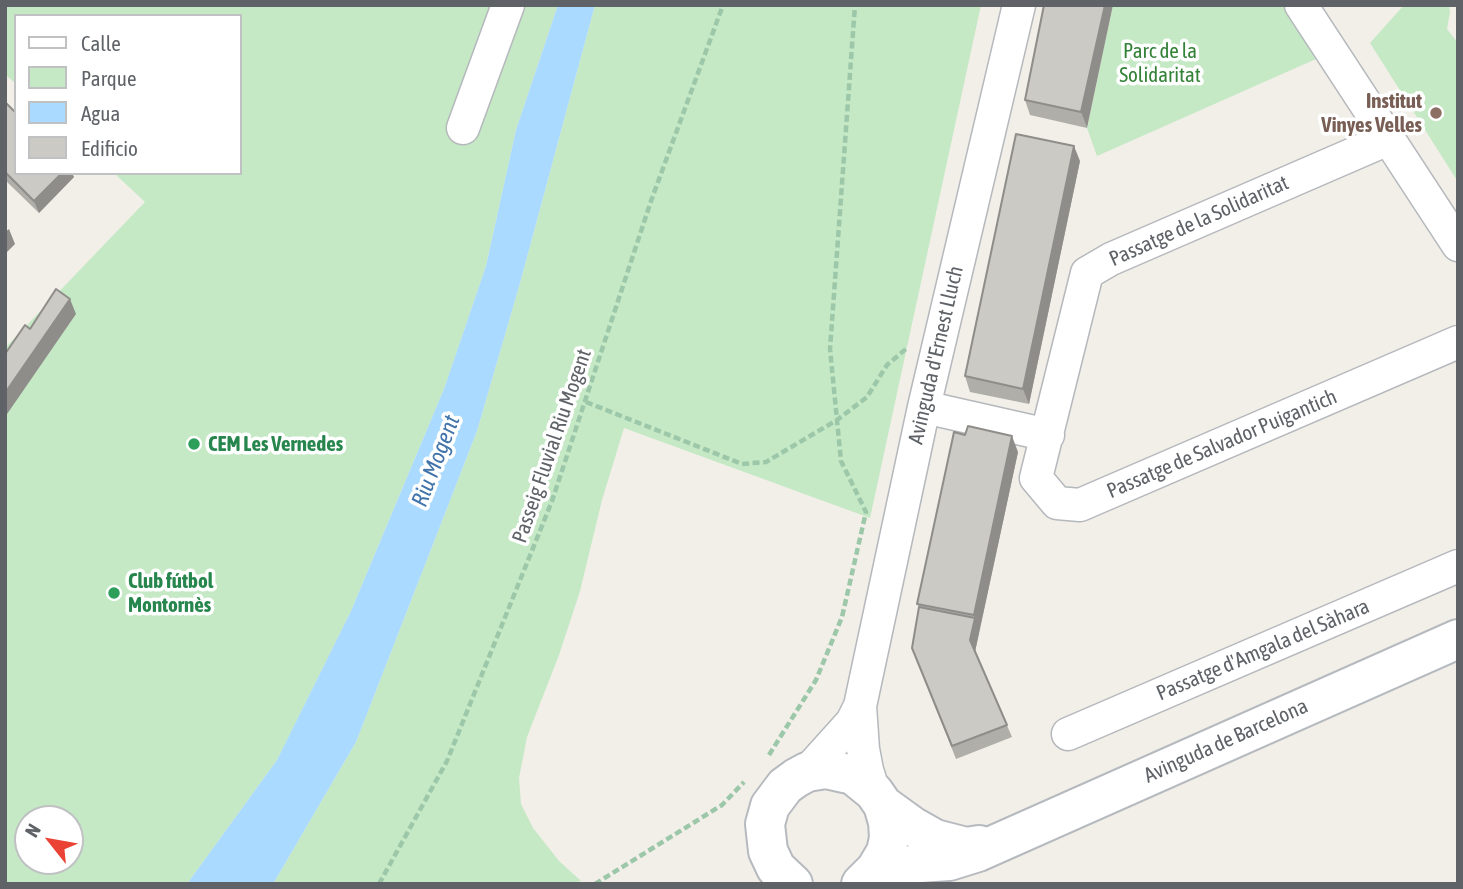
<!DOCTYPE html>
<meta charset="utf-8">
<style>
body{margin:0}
#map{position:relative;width:1463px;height:889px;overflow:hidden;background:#f1efe8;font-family:"Asap Condensed",sans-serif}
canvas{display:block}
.frame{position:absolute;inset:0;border:7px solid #5f6368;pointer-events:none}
.legend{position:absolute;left:14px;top:14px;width:228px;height:161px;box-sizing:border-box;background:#fff;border:2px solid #bfc1c3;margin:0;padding:9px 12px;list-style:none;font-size:21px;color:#5f6368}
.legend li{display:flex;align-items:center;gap:14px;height:35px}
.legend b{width:35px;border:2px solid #bfc1c3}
.north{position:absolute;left:14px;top:805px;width:70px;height:70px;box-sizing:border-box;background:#fff;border:2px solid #bfc1c3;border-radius:50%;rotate:301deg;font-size:19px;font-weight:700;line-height:28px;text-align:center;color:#5f6368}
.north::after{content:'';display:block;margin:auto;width:24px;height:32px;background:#ea4335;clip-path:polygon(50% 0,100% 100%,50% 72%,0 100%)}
</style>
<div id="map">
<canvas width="1463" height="889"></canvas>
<div class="frame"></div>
<ul class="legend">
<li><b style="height:9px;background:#fff"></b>Calle</li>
<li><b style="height:19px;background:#c5e8c5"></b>Parque</li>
<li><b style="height:19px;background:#aadaff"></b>Agua</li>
<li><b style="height:19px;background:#cccac5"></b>Edificio</li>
</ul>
<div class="north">N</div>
</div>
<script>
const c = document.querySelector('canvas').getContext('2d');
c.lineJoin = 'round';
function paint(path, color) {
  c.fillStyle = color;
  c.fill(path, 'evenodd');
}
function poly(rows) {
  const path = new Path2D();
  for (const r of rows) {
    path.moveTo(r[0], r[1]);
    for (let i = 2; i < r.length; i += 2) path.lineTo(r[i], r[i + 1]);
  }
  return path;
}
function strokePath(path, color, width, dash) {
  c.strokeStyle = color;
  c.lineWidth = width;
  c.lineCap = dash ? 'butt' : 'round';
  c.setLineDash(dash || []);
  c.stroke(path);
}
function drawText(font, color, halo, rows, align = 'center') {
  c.font = font + ' "Asap Condensed",sans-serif';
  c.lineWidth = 7;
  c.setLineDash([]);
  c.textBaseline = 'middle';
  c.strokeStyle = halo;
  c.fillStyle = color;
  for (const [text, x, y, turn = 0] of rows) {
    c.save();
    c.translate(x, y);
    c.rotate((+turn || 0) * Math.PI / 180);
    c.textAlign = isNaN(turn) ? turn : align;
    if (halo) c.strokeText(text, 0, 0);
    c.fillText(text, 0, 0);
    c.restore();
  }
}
paint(poly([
 [5,5,558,5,516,130,486,266,444,389,351,611,277,760,187,884,5,884,5,348,145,202,114,173,240,173,240,16,16,16,16,84,5,74],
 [28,819,70,819,70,861,28,861],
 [595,5,981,5,870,518,624,428,602,500,580,591,559,655,527,737,519,778,521,804,533,828,559,861,581,881,568,884,273,884,356,742,477,431,520,283],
 [1113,5,1293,5,1325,55,1097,156,1087,128],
 [1404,5,1449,5,1450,12,1447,29,1458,43,1458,182,1370,43]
]), '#c5e8c5');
paint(poly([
 [558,5,595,5,520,283,477,431,356,742,273,884,187,884,277,760,351,611,444,389,486,266,516,130]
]), '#aadaff');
const street = poly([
 [1301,5,1458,245],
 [463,128,508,5],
 [1388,139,1111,259,1087,273,1036,478,1057,503,1080,505,1458,342],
 [924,407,1048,435],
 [860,706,863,749,867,770,874,792],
 [1068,734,1458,566],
 [807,772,852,722,860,706,924,407,1019,5]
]);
const secondary = poly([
 [883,805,912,826,935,839,966,847,979,845],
 [793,884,776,868,768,851,765,824,770,806,785,786,796,778,807,772,826,769,853,775,874,792,883,805,888,822,889,838,886,852,876,869,861,884],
 [862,884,894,869,920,863,949,861,978,852,1458,639]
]);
strokePath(street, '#b5b8bc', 35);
strokePath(secondary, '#b6babf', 42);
strokePath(poly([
 [586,402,742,464,766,462,837,420,867,397,887,365,907,348],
 [769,755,816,680,842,617,866,512,841,461,830,349,855,5],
 [379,884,447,761,552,501,651,201,723,5],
 [595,884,722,805,744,782]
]), '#9cc7a9', 4.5, [7, 3.5]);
strokePath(street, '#fff', 32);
strokePath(secondary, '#fff', 38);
paint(poly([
 [1044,5,1087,128,1030,115,1025,100],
 [5,102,74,177,39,213,5,180],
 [1080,161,1029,404,970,392,965,376],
 [1018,452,975,651,1012,737,956,759,912,648,919,607,917,604]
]), '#afaea9');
paint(poly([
 [1105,5,1113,5,1087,128,1081,112],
 [1074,146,1080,161,1029,404,1023,389],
 [62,173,72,173,74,177,39,213,34,201],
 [9,229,15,244,5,254,5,232],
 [70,299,76,314,5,417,5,393],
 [1012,436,1018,452,975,652,970,640,975,618,974,615]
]), '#8f8d8a');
const building = poly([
 [1044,5,1105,5,1081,112,1025,100,1044,5],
 [5,102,16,113,16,173,62,173,34,201,5,172,5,102],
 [1016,134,1074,146,1023,389,965,376,1016,134],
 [56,289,70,299,5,393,5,354,25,325,30,329,56,289],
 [968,426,1012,436,974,615,917,604,954,432,965,435,968,426],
 [919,607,975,618,970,640,1007,725,952,746,912,648,919,607]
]);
paint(building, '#cccac5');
strokePath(building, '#8f8d8a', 2);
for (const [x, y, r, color] of [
 [1436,113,7,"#8d6e63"],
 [194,444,7,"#2e9e5b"],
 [114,593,7,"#2e9e5b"]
]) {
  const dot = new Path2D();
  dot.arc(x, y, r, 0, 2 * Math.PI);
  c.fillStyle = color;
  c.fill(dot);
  strokePath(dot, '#fff', 2.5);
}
drawText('21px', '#348238', '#fff', [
 ["Parc de la",1160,51],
 ["Solidaritat",1160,75]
]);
drawText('bold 21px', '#785e54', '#fff', [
 ["Institut",1422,101],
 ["Vinyes Velles",1422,125]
], 'right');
drawText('21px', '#5f6368', '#fff', [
 ["Passatge de la Solidaritat",1199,221,-24],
 ["Avinguda d'Ernest Lluch",936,355,-77],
 ["Passatge de Salvador Puigantich",1222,444,-23],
 ["Passeig Fluvial Riu Mogent",552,446,-71],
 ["Passatge d'Amgala del Sàhara",1263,650,-23],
 ["Avinguda de Barcelona",1226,741,-24]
]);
drawText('bold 21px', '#27864d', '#fff', [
 ["CEM Les Vernedes",208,444],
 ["Club fútbol",128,581],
 ["Montornès",128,605]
], 'left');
drawText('italic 23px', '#4174aa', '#fff', [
 ["Riu Mogent",436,461,-69]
]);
</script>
